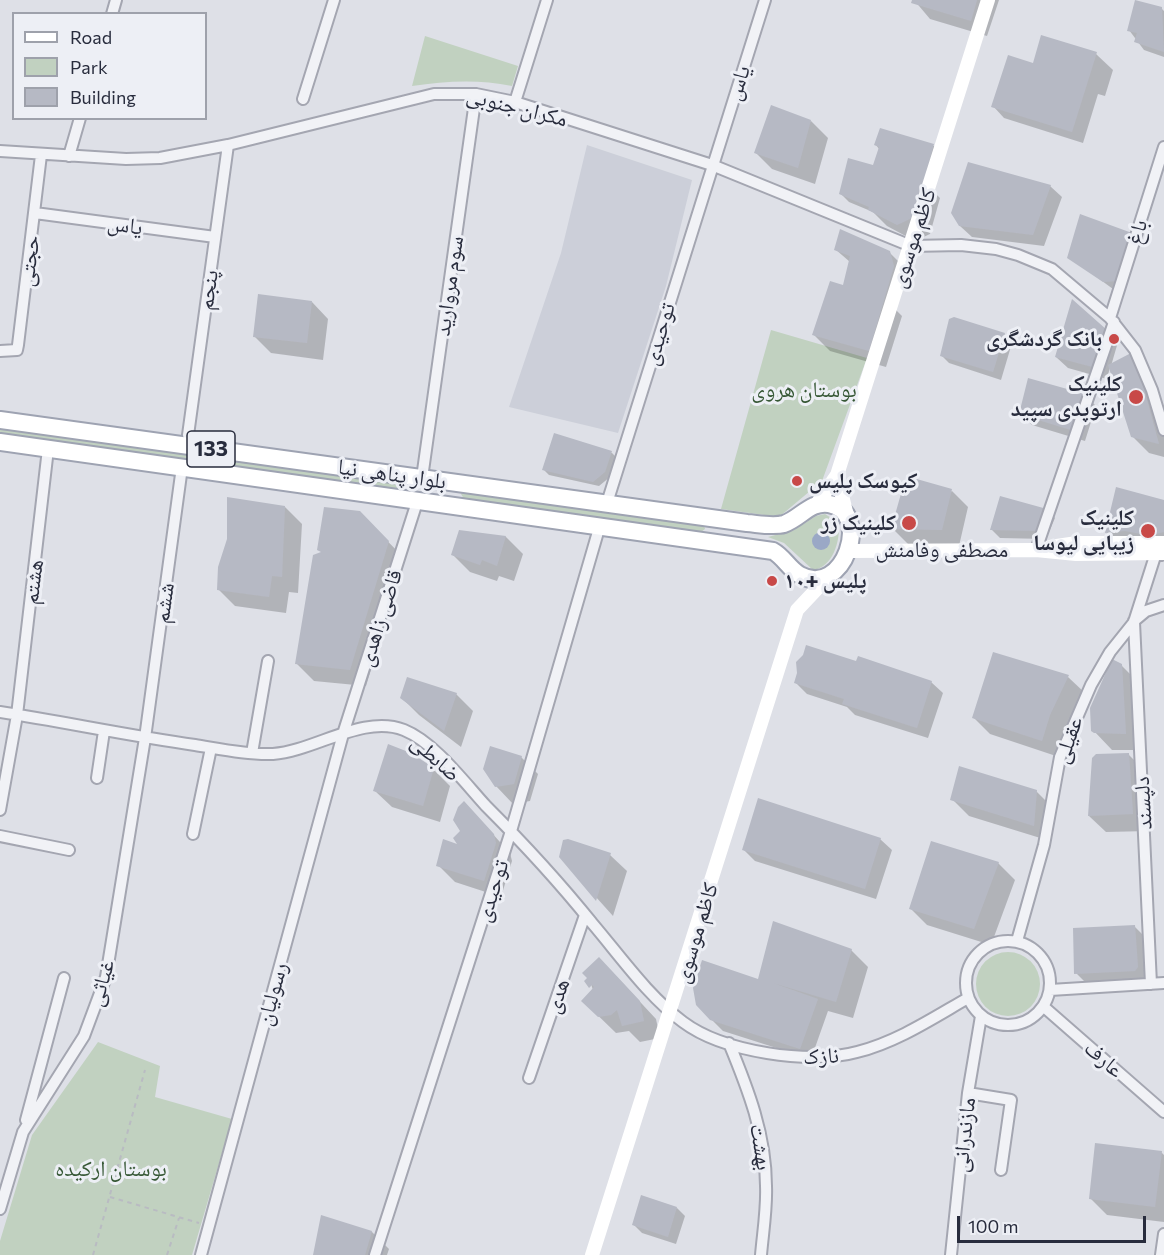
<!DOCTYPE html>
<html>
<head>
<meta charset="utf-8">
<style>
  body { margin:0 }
  #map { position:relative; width:1164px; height:1255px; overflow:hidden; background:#dee0e7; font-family:Commissioner,sans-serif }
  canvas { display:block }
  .legend { position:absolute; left:12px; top:12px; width:195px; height:108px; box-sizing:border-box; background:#edeff5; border:2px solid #9ea1ab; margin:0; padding:8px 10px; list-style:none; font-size:18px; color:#282c3d }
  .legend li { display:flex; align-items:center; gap:12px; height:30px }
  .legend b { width:30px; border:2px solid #9ea1ab }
  .scale { position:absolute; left:957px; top:1216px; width:189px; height:27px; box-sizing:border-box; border:3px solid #282c3d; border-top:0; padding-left:8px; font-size:18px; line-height:21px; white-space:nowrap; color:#282c3d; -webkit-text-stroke:4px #edeff5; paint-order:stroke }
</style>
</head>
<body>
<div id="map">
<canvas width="1164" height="1255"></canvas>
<ul class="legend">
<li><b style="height:8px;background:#fff"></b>Road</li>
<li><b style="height:16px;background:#c1d1c0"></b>Park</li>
<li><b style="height:16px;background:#b6b9c4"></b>Building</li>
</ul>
<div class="scale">100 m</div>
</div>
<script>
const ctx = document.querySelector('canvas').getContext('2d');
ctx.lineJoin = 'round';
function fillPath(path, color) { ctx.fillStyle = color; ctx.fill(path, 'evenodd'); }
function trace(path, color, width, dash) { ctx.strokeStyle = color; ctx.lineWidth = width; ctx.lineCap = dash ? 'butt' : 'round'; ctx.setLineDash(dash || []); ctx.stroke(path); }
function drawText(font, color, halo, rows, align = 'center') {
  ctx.font = font + ' Commissioner,"Noto Naskh Arabic",sans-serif'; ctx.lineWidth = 6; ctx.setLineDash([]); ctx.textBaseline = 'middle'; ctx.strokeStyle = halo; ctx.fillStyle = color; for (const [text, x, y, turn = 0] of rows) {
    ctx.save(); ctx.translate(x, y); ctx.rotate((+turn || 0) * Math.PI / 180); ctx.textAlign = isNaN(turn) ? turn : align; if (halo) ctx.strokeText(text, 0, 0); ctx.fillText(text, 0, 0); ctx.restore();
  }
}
const built = new Path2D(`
  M587,145L692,180L666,286L618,433L509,407L561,253Z`);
const green = new Path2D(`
  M425,36L518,66L512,86C478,79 446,81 412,86Z
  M771,330L867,358L822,481L779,517L721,509Z
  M0,427L397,483L401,488L398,490L0,434Z
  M463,491L704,525L705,529L701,532L464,499L461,494Z
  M825,514L839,523C840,542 833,567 813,570L784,543L768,537L794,530L816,516Z
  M976 984a32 32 0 1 1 64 0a32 32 0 1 1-64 0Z
  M98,1042L160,1066L155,1097L232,1119L192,1255H0V1241L32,1135Z`);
const water = new Path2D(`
  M812 541a9 9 0 1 1 18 0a9 9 0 1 1-18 0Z`);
const shadow = new Path2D(`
  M914,0H999L987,36L930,19Z
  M1161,8L1164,11V57L1144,50L1129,30Z
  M1096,54L1113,70L1105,96L1098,94L1083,143L1004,118L993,106L1034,65Z
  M811,121L828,138L815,184L772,169L755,152Z
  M881,130L934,146L942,154L931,189L940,198L930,234L915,241L887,226L873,212L849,202L841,194L874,167L879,149L876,145Z
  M1050,186L1062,197L1044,246L972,237L960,226Z
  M1132,234L1140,243L1126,288L1113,289L1069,257Z
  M835,249L889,252L901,264L896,310L902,316L886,367L830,351L814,335L844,287L850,262Z
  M312,302L328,319L323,360L271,353L254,336Z
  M1106,331L1118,342L1111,366L1130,355L1147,372L1164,421V457L1149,453L1132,436L1110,367L1107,379L1068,368L1056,357Z
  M1004,334L1012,343L1001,380L949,363L941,355Z
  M1085,395L1096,406L1085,441L1032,425L1021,414Z
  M555,435L612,453L617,458L610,477L599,486L549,475L544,470Z
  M952,491L968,507L959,546L909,545L892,528Z
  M1164,502V543L1118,544L1106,533Z
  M285,507L302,524L298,593L289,592L286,613L235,606L218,589Z
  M1047,510L1055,518L1046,539L1000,538L992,530Z
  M359,512L405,559L366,686L314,681L297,664L322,553Z
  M460,531L506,537L523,554L514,581L499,576L497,581L470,572L453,555Z
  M994,654L1068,677L1085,693L1059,757L990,734L973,717Z
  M857,663L931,682L943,693L928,738L855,715L847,707L807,694L796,683Z
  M1121,665L1138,682L1142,750H1112L1093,730Z
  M456,694L473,711L461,747L419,715L402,698Z
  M1129,755L1146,772L1149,831L1106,832L1089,816Z
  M521,757L538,774L530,801L513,804L496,786Z
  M433,769L450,786L440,822L392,807L375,791Z
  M1036,791L1053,808L1050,841L969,816L952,799Z
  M480,820L510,853L512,861L501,897L455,882L438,865Z
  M880,839L892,850L876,899L755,861L743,849Z
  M610,855L627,871L613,916L560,857Z
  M998,863L1015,880L991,945L927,925L910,908Z
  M1135,927L1152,944L1154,984L1093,990L1076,973Z
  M851,950L868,967L853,1018L828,1011L811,1059L723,1031L711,1019L764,983Z
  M616,976L656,1019L660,1038L640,1042L629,1031L616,1033L583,1001L593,990L589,978Z
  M1161,1152L1164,1155V1222L1107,1215L1091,1199Z
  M677,1208L685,1216L676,1244L642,1233L634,1225Z
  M322,1216L372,1232L389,1249L387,1255H315Z`);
const building = new Path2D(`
  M912,0H977L971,21L911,3Z
  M1135,0L1162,7L1164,52L1134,42L1137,33L1127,31Z
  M1041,35L1097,52L1072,132L991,107L1008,55L1033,63Z
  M771,105L811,120L798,168L754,153Z
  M880,128L934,144L914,217L897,225L868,210L869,207L839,194L848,158L873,165L879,147L874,145Z
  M968,162L1051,185L1033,235L959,226L951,213Z
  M1080,214L1132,233L1118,281L1103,282L1067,258Z
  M840,229L890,251L894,266L869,351L812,335L830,281L843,285L850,256L834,250Z
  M258,294L312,301L307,343L253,337Z
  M1072,299L1107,330L1096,368L1055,357Z
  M954,317L1005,333L993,372L940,356L949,319Z
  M1131,353L1144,389L1159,444L1131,437L1108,365Z
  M1028,378L1085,394L1074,431L1019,414Z
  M554,433L612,451L605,472L593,482L542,470Z
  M906,476L952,489L942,530L891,529Z
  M1116,487L1164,500V532L1155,534L1148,531L1147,535L1125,531L1105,533Z
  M1000,496L1047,509L1038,531L990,530Z
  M227,497L285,506L282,577L272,576L269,597L217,590L218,567L227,539Z
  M324,507L360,511L389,541L350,670L295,664L313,555L321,552L317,550Z
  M459,530L506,536L497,566L482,560L480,565L451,555Z
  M806,645L856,661L858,656L932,681L917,728L842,704L844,699L794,683L797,673L796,662L803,655Z
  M993,652L1069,675L1050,715L1042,741L972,718Z
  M1112,659L1122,664L1126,734L1094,733L1091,731L1090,708Z
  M407,677L457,693L444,731L400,698Z
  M388,744L411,753L434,768L423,806L373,791Z
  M490,746L522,756L514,784L495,787L483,769Z
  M1129,753L1133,814L1088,816L1092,758L1096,754Z
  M959,766L1037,790L1034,826L950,800Z
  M758,798L881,838L865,889L742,850Z
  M464,801L494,834L496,843L484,881L436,866L443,839L457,844L453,838L460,831L453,820L458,807Z
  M568,839L611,853L596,901L559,857L563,840Z
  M931,841L999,862L974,929L909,909Z
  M773,921L852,949L836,1002L773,983L818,999L800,1049L710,1020L696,1005L693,988L702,960L758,979Z
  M1135,925L1138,967L1135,971L1074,974L1073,928Z
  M599,957L640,1001L644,1021L622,1026L617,1010L611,1015L598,1017L581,1001L594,987L592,985L589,988L584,981L587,978L582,973Z
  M1095,1143L1162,1151L1155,1207L1089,1199Z
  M641,1195L677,1207L668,1237L632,1225Z
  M321,1215L372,1231L365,1255H313Z`);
const path = new Path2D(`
  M110,1197L199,1223
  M93,1255L145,1070
  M167,1255L179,1218`);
const street = new Path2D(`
  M112,14L116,0
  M303,99L334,0
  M515,102L547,0
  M0,151L126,159L160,158L228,145L434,94H476L515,102L712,165L911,246L961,245L996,249L1018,255L1052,269L1110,318L1135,350L1152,390L1164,430
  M69,156L80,118
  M35,213L215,237
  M1110,318L1164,147
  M0,351L17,350L18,345L41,155
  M188,435L228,145
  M422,478L476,94
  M607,503L765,0
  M1036,550L1114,322
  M1134,621L1146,611L1164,605
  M1134,622L1151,984
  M0,712C65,722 130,736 195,745C220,749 248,755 273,754C315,751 363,714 404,730C434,742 464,782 486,806C523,843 559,882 592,923C621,957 648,996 683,1022C723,1052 810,1065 857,1052C897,1042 933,1018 968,998
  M252,753L268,661
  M97,778L104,731
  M0,810L17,715L48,449
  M193,834L211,748
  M0,836L69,850
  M966 983a42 42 0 1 1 84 0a42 42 0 1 1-84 0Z
  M1017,941L1044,845L1060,757L1091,685L1110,652L1134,622L1156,553L1161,555
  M1050,990L1164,983
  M1044,1007L1164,1112
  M729,1043C748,1089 766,1135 766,1186C767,1208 763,1232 761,1255
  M529,1078L585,915
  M968,1093L1011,1100L1001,1170
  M26,1120L64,978
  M0,1209L23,1132L84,1036L106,977L145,738L182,467
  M201,1255L343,734L417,502
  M375,1255L511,831L600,525
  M951,1255L968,1093L981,1016
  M1161,1255L1164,1234`);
const secondary = new Path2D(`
  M837,475L847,516
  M817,504L837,475L988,0
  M1050,547L1077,543H1164
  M848,551L1036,550L1076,554L1164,553
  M592,1255L797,610L829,576`);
const primary = new Path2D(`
  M0,420L747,523C759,524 773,527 784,524C801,518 810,501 829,504C873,511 844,599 800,575C789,569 784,557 773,551L0,442`);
const markers = [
  [1114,339,6,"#c84948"],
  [1136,397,8,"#c84948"],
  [797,481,6,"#c84948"],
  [909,523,8,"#c84948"],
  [1148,531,8,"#c84948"],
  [772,581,6,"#c84948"]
];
const shields = [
  [211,449,48]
];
const shieldNames = [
  ["133",211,449]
];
const streetNames = [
  ["یاس",738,83,-72],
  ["مکران جنوبی",517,107,14],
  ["یاس",125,225,8],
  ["باغ",1137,232,-73],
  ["کاظم موسوی",913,238,-72],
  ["حجتی",29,261,-83],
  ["سوم مروارید",449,286,-82],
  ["پنجم",208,290,-82],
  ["توحیدی",659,334,-73],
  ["بلوار پناهی نیا",392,474,8],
  ["مصطفی وفامنش",942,550],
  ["هشتم",33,582,-83],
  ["ششم",164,603,-82],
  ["قاضی زاهدی",380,618,-72],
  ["عقیلی",1068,740,-71],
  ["ضابطی",436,758,42],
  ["دلپسند",1143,803,-93],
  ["توحیدی",492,891,-72],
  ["کاظم موسوی",696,933,-73],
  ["غیاثی",101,983,-74],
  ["رسولیان",272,994,-75],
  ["هدی",557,996,-71],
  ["نازک",821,1056,-3],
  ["عارف",1104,1059,41],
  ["مازندرانی",964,1135,-84],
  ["بهشت",761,1147,81]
];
const poiNames = [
  ["بانک گردشگری",1102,339],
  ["کلینیک",1122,384],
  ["ارتوپدی سپید",1122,409],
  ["کیوسک پلیس",809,481,"left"],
  ["کلینیک",1134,518],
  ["زیبایی لیوسا",1134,543],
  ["کلینیک زر",896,523],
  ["پلیس +۱۰",784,581,"left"]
];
const parkNames = [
  ["بوستان هروی",804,390],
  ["بوستان ارکیده",111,1169]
];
fillPath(built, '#cccfd9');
fillPath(green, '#c1d1c0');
fillPath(water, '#9aa8c6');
fillPath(shadow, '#0003');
fillPath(building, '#b6b9c4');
trace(street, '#a4a6b1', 14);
trace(primary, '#9ea3b2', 20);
trace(path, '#b9bbc2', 2, [4.5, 4.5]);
trace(street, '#f1f2f6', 10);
trace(secondary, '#fff', 14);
trace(primary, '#fff', 16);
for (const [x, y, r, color] of markers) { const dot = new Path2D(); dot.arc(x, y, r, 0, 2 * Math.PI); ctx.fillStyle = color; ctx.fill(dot); trace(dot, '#edeff5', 2); }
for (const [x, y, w] of shields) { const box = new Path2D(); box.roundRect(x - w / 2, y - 18, w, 36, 4.5); ctx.fillStyle = '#edeff5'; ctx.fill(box); trace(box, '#282c3d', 1.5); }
drawText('bold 21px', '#282c3d', null, shieldNames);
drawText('22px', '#282c3d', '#edeff5', streetNames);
drawText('bold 22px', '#282c3d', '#edeff5', poiNames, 'right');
drawText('22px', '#375836', '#edeff5', parkNames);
</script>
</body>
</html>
